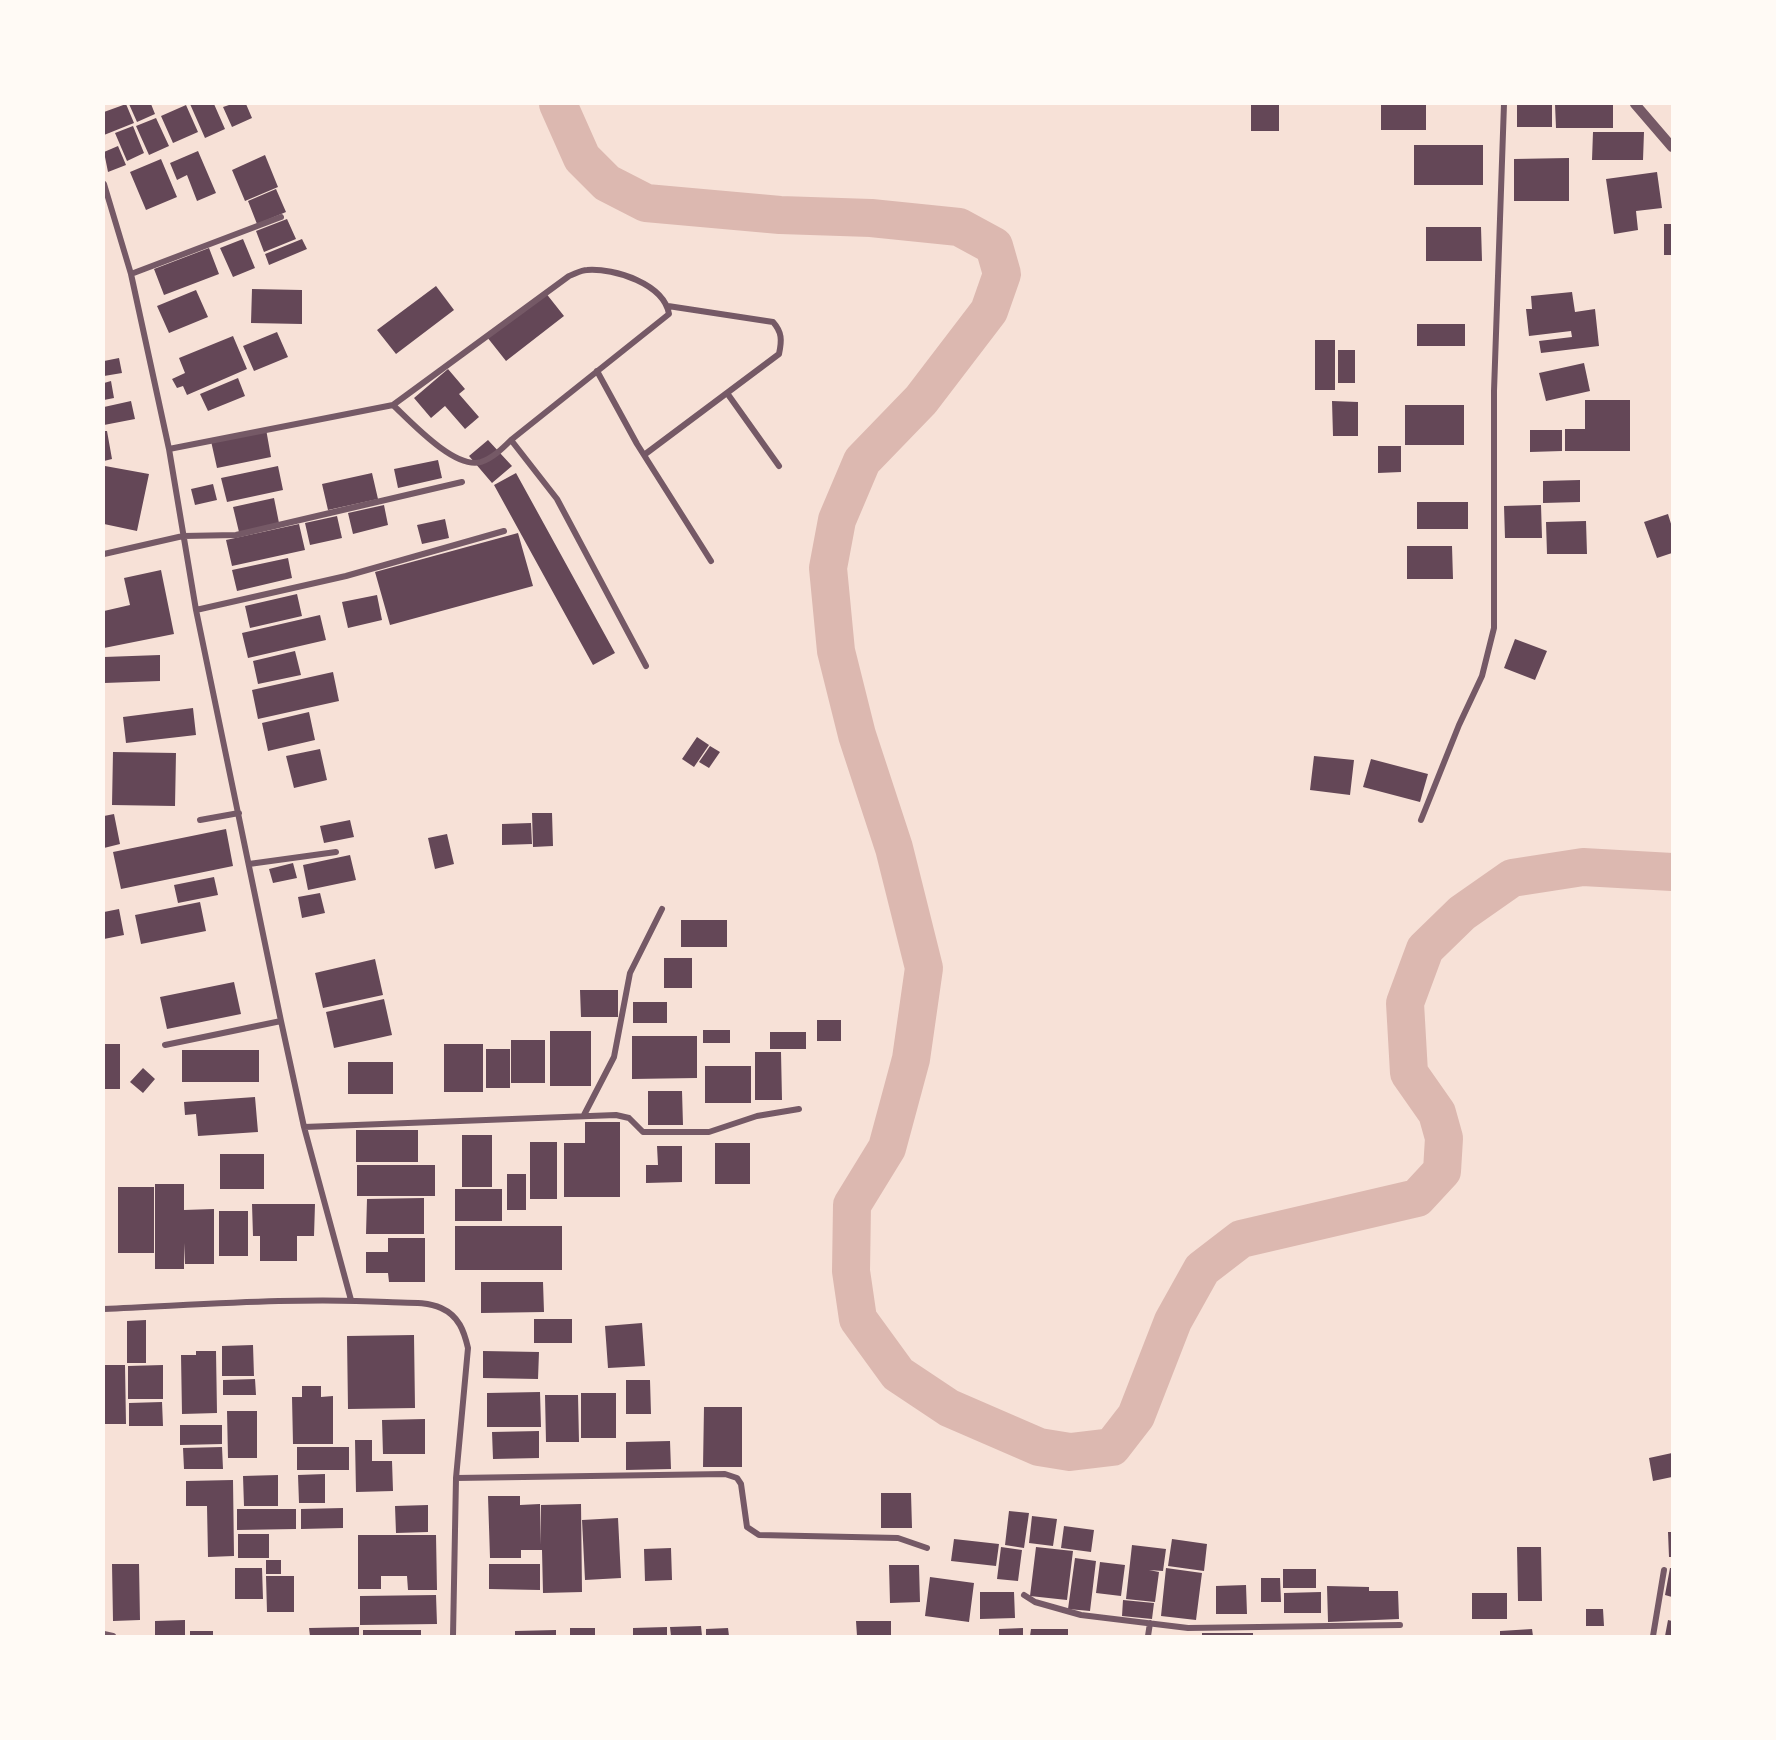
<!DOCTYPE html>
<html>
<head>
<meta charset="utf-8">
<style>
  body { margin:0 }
  #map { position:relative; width:1776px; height:1740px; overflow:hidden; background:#f7e1d7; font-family:Roboto,sans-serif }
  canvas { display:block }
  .frame { position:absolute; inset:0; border:105px solid #fffaf5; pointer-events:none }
</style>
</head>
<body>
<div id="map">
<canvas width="1776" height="1740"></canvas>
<div class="frame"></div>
</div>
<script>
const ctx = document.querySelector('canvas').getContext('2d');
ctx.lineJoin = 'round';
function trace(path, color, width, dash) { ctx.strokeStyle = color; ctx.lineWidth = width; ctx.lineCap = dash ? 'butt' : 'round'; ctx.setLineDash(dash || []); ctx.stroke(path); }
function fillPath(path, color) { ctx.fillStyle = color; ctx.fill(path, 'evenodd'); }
const river = new Path2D(`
  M558,104L582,158L607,183L646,203L780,215L871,218L959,227L994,246L1002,274L989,311L921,400L862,461L837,520L828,568L836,651L857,735L894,848L924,968L911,1059L887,1148L852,1205L851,1271L858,1319L898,1374L949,1408L1039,1447L1070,1452L1112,1447L1136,1416L1173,1321L1202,1269L1241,1239L1417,1198L1442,1171L1444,1138L1437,1113L1409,1073L1405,1003L1425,949L1462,913L1512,878L1583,867L1672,872`);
const building = new Path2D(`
  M126,104L134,123L104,135V112Z
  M129,104H151L155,114L137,122Z
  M190,104H214L225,129L205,138Z
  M232,104H246L252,118L232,127L223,107Z
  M1251,104H1279V131H1251Z
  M1381,104H1426V130H1381Z
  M1517,104H1552V127H1517Z
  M1555,104H1613V128H1556Z
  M186,105L198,132L173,143L161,116Z
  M156,118L169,146L149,155L136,126Z
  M133,126L144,153L127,161L115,133Z
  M1593,132H1644L1643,160H1592Z
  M1414,145H1483V185H1414Z
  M118,146L126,165L108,172L104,152Z
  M198,151L216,193L197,201L187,175L177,180L170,163Z
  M265,155L278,187L245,201L232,170Z
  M1569,158V201H1514V159Z
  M161,159L177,197L146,210L130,172Z
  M1657,172L1662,208L1636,211L1638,230L1614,234L1606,179Z
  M276,189L286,212L257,224L248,201Z
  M287,219L296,239L264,252L256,231Z
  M1664,224H1672V255H1664Z
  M1426,227H1481L1482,261H1426Z
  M243,239L255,268L233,277L220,248Z
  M302,239L307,249L269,265L265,254Z
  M209,248L219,274L164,295L154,269Z
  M436,286L454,310L396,354L377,330Z
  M252,289L302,290V324L251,323Z
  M196,290L208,317L169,333L157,306Z
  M545,292L564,316L506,361L487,337Z
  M1572,292L1575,312L1595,309L1599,346L1541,353L1539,341L1572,337L1571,331L1529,336L1526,309H1532L1531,296Z
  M1417,324H1465V346H1417Z
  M277,332L288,357L254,371L243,346Z
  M233,336L247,369L187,395L183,386L177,388L172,379L185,373L179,358Z
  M1315,340H1335V390H1315Z
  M1338,350H1355V383H1338Z
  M119,358L122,373L104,376V361Z
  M1584,363L1590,391L1546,401L1539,373Z
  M448,369L465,389L459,394L479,417L465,429L445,406L431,418L414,398Z
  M238,378L245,396L208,411L200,394Z
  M111,381L114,398L104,400V383Z
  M1585,400H1630V451H1565V429H1585Z
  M131,401L135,419L104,425V407Z
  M1332,401L1358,402V436H1333Z
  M1405,405H1464V445H1405Z
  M266,429L271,457L217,468L211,441Z
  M1530,430H1562V451L1530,452Z
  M104,431H107L112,459L104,461Z
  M488,440L512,466L492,483L469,456Z
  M1378,446H1401V472L1378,473Z
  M438,460L442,478L398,488L394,469Z
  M105,466L149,474L137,531L104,524Z
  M278,466L283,490L227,502L221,478Z
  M372,473L378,499L328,510L322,484Z
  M516,473L615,653L593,665L494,485Z
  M1580,480V502L1543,503V481Z
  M213,484L217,500L195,505L191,489Z
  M274,498L279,523L239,532L233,507Z
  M1417,502H1468V529H1417Z
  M384,505L388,525L353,534L348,513Z
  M1541,505L1542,538H1505L1504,506Z
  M1668,514L1672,527V553L1657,558L1644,522Z
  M337,516L342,538L310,545L305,523Z
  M445,519L449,538L422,544L417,525Z
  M1586,521L1587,554H1547L1546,522Z
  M299,524L305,550L232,566L226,540Z
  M518,533L533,586L390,625L375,572Z
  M1407,546H1452L1453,579H1407Z
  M288,558L292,578L237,591L232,570Z
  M161,570L174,634L104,648V611L130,605L124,578Z
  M297,594L302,616L250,628L245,606Z
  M377,595L382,620L348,628L342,602Z
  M320,615L326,640L248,658L242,633Z
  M1515,639L1547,651L1535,680L1504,668Z
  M295,651L301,675L258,684L253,661Z
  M160,655V681L104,683V657Z
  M333,672L339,701L258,719L252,690Z
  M193,708L196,735L126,743L123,717Z
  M309,712L315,740L268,751L262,723Z
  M697,737L709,745L694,767L682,759Z
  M710,746L720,752L709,768L699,762Z
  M320,749L327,780L294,788L286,756Z
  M113,752L176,753L175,806L112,805Z
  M1314,756L1354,760L1350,795L1310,790Z
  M1371,759L1428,774L1420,802L1363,787Z
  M532,813H552L553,846L533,847Z
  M114,814L120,844L104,848V816Z
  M350,820L354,837L324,843L320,826Z
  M531,823L532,844L502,845V824Z
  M226,829L233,866L121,889L113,852Z
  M447,834L454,864L435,869L428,838Z
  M350,855L356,880L308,890L303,865Z
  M293,863L297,878L273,883L269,869Z
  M214,877L218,895L178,903L174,885Z
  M320,893L325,913L302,918L298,897Z
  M200,902L206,931L141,944L135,915Z
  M119,909L124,935L104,939V912Z
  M681,920H727V947H681Z
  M664,958H692V988H664Z
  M375,959L383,995L323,1008L315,973Z
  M234,982L241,1014L167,1029L160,997Z
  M580,990H618V1017H581Z
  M384,999L392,1035L334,1048L326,1012Z
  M633,1002H667V1023H633Z
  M817,1020H841V1041H817Z
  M703,1030H730V1043H703Z
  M550,1031H591V1086H550Z
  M770,1032H806V1049H770Z
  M632,1036H697V1078L632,1079Z
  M511,1040H545V1083H511Z
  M104,1044H120V1089H104Z
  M444,1044H483V1092H444Z
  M486,1049H510V1088H486Z
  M182,1050H259V1082H182Z
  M755,1052H781L782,1100H755Z
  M348,1062H393V1094H348Z
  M705,1066H751V1103H705Z
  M143,1068L155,1079L143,1093L130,1082Z
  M648,1091H682L683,1125H648Z
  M255,1097L258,1132L198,1136L196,1114L185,1115L184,1102Z
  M585,1122H620V1197H564V1143H585Z
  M356,1130H418V1162H356Z
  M462,1135H492V1187H462Z
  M530,1142H557V1199H530Z
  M715,1143H750V1184H715Z
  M657,1146H682V1182L646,1183V1165H658Z
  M220,1154H264V1189H220Z
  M357,1165H435V1196H357Z
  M507,1174H526V1210H507Z
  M155,1184H184V1210L214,1209V1264H185L184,1243V1269H155Z
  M118,1187H154V1253H118Z
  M455,1189H502V1221H455Z
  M424,1198V1234H366L367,1199Z
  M252,1204H315L314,1236H297V1261H260V1236H253Z
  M219,1211H248V1256H219Z
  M455,1226H562V1270H455Z
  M388,1238H425V1282H389L388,1273H366V1252H388Z
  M481,1282H543L544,1312L481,1313Z
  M534,1319H572V1343H534Z
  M146,1320V1363H127V1321Z
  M642,1323L645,1366L608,1368L605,1326Z
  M414,1335L415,1408L348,1409L347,1336Z
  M253,1345L254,1376H222V1346Z
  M196,1351H216L217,1413L182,1414L181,1355H196Z
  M483,1351L539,1352L538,1379L483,1378Z
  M104,1365H125L126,1424H104Z
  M163,1365V1399H128V1366Z
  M255,1379L256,1395H223V1380Z
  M626,1380H650L651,1414H626Z
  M302,1386H321V1397L333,1396V1444H293L292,1397H302Z
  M540,1392L541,1427H487V1393Z
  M581,1393H616V1438H581Z
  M545,1395H578L579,1442H546Z
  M162,1402L163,1426H129V1403Z
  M704,1407H742V1467H703Z
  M227,1411H257V1458H228Z
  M425,1419V1454H383L382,1420Z
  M180,1425H222V1444L180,1445Z
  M539,1431V1458L493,1459L492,1432Z
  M355,1440H372V1461H392L393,1491L356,1492Z
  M670,1441L671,1469L626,1470V1442Z
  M222,1447L223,1469H184L183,1448Z
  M297,1447H349V1470H297Z
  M1672,1453V1477L1653,1481L1649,1458Z
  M325,1474V1503H299L298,1475Z
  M278,1475V1506H244L243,1476Z
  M233,1480L234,1556L208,1557L207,1506H186V1481Z
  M881,1493H911L912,1528H881Z
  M488,1496H520V1505L540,1504L541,1545V1505L581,1504L582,1592L543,1593L542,1550H521V1558H490Z
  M428,1505V1532L396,1533L395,1506Z
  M343,1508V1528L301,1529V1509Z
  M237,1509H296V1529L237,1530Z
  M1009,1511L1029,1513L1024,1548L1005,1545Z
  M1032,1516L1057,1519L1053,1546L1029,1543Z
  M618,1518L621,1578L585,1580L582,1520Z
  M1064,1526L1094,1530L1091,1552L1061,1548Z
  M1668,1532H1672V1557H1669Z
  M238,1534H269V1558H238Z
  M358,1535H436L437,1590H408L407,1576H381V1589H358Z
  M954,1539L999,1544L996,1566L951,1561Z
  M1172,1539L1207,1544L1204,1571L1168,1566Z
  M1132,1545L1166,1549L1163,1571L1149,1570L1159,1572L1155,1602L1126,1599Z
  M1001,1547L1022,1550L1018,1581L997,1579Z
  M1036,1547L1073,1551L1067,1600L1030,1596Z
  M1517,1547H1541L1542,1601H1518Z
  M671,1548L672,1580L645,1581L644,1549Z
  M1075,1558L1096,1561L1090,1611L1068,1609Z
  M266,1560H281V1574H266Z
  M1100,1562L1125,1565L1121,1596L1096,1593Z
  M112,1564H139L140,1620L113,1621Z
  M489,1564H540V1590L489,1589Z
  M889,1565H919L920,1602L890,1603Z
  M235,1568H262L263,1599H235Z
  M1166,1568L1202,1573L1196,1620L1161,1616Z
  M1670,1568H1672V1597L1665,1595Z
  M1283,1569H1316V1588H1283Z
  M266,1576H294V1612H267Z
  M930,1577L974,1583L969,1622L925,1616Z
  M1261,1578H1280L1281,1602H1261Z
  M1246,1585L1247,1614H1216V1586Z
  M1327,1586L1369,1587V1591H1398L1399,1619L1328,1622Z
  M980,1592H1014L1015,1618L980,1619Z
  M1321,1592V1613H1284V1593Z
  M1472,1593H1507V1619H1472Z
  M436,1595L437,1624L360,1625V1596Z
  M1123,1600L1154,1603L1152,1619L1122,1616Z
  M1586,1609H1603L1604,1626H1586Z
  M185,1620V1636H155V1621Z
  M1668,1620L1672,1621V1636H1665Z
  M856,1621H891V1636H857Z
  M701,1626L702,1636H671L670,1627Z
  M359,1627V1636H310L309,1628Z
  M667,1627V1636H633V1628Z
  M570,1628H595V1636H570Z
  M728,1628L729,1636H706V1629Z
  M1023,1628V1636H999V1629Z
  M1031,1629H1068V1636H1030Z
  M1532,1629L1533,1636H1500V1631Z
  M363,1630H421V1636H363Z
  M556,1630V1636H515V1631Z
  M190,1631H213V1636H190Z
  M1202,1633H1253V1636H1202Z`);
const minor = new Path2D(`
  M104,184L131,274L169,449L196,610L281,1021L304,1127L351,1300
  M131,274L281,217
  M597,371L637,444L711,561
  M727,393L779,466
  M393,405C410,421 455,470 481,462C493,458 503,448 511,440L557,499L646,666
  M169,449L393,405L569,276C575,274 581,270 587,270C615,268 664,284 669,314L511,440
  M644,455L779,354C782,340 782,332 773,322L668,306
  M104,554L183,536L236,535L462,482
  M196,610L346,576L504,531
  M200,820L239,813
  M1421,820L1459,725L1482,676L1494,628V391L1504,104
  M249,864L336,852
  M165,1045L281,1021
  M584,1115L614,1057L630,973L662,909
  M304,1127L616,1115L629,1118L643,1132H709L757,1116L799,1109
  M104,1309C198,1305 293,1297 387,1302C404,1303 426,1301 441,1308C459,1316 464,1331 468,1348L456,1478L453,1636
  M456,1478L725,1474L737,1478L741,1484L747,1527L759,1535L898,1538L927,1548
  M1024,1595L1035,1602L1081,1615L1188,1628L1400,1625
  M104,1634L113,1636
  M1148,1636L1150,1623
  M1653,1636L1664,1570`);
const tertiary = new Path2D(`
  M1635,104L1672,147`);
trace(river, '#dcb8b0', 38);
fillPath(building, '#644757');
trace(minor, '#755966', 6);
trace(tertiary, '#755966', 10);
</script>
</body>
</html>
